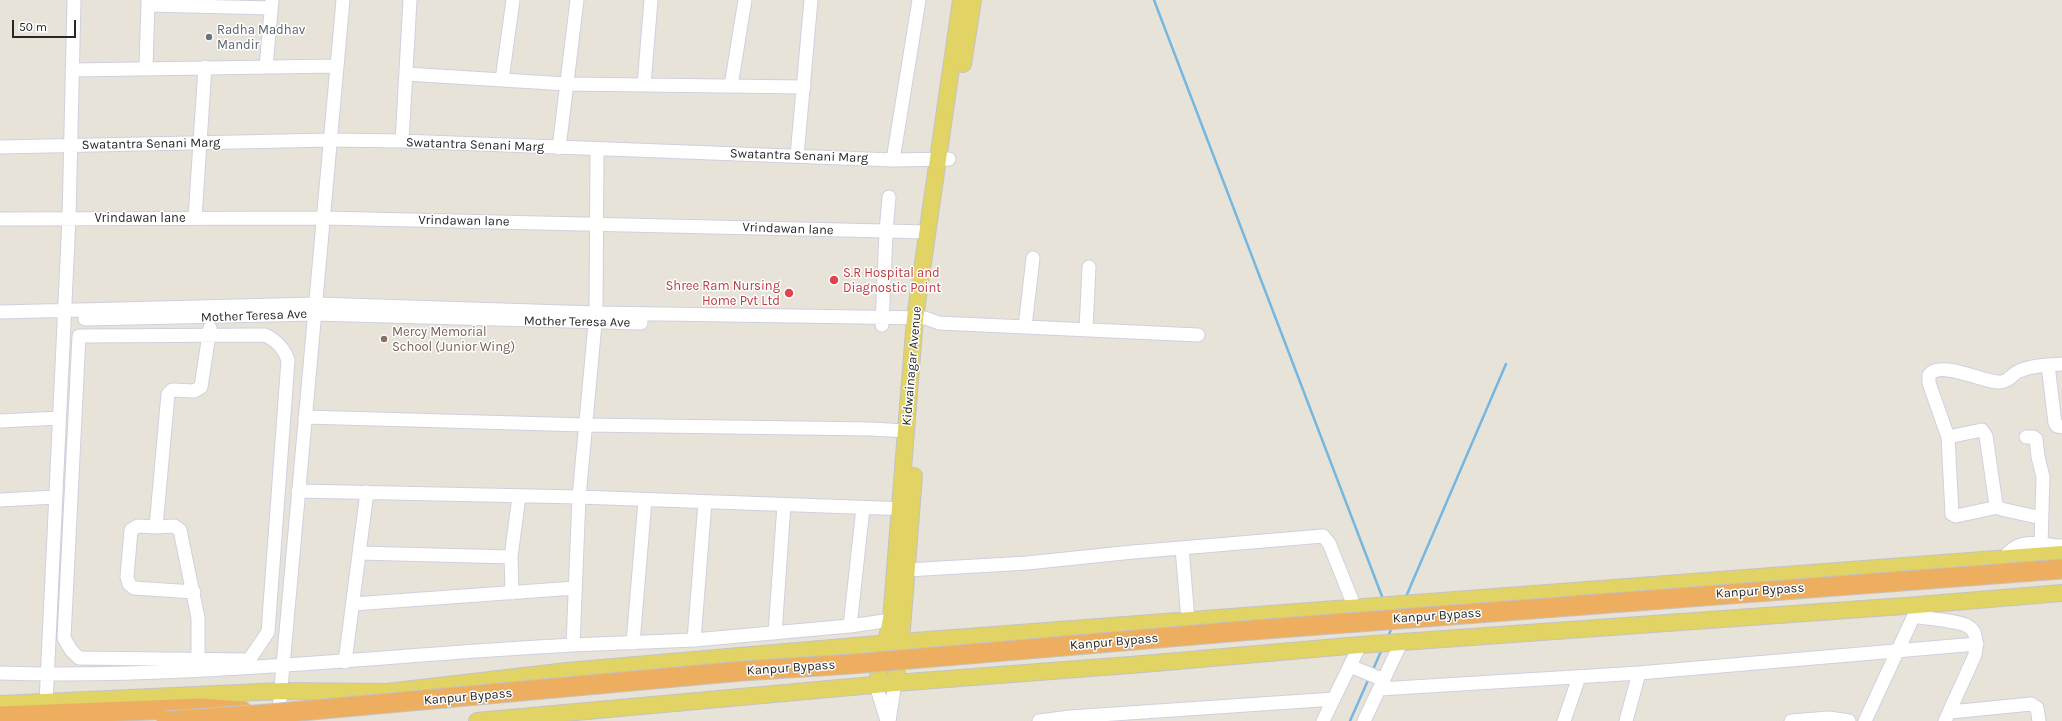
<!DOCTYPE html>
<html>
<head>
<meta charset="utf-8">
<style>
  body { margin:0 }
  #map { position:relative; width:2062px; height:721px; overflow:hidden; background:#e8e3d9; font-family:Karla,sans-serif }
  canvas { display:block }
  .scale { position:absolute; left:12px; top:20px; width:64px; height:18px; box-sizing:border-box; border:2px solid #272727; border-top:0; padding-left:5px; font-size:12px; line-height:14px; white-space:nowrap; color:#272727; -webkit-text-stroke:3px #fff; paint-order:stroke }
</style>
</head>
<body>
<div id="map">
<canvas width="2062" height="721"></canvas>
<div class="scale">50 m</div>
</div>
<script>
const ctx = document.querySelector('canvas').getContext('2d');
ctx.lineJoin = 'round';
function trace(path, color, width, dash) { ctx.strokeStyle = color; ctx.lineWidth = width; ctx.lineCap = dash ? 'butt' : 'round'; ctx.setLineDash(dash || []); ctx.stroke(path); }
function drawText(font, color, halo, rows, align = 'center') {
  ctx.font = font + ' Karla,sans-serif'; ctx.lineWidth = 3; ctx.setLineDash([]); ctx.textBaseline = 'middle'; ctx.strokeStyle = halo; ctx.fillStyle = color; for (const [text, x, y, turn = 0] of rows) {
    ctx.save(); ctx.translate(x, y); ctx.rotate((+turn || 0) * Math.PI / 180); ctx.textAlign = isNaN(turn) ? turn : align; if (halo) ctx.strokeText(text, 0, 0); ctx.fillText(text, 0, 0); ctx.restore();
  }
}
const stream = new Path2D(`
  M1154,0L1383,599
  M1405,599L1506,364
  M1388,637L1392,627
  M1372,672L1382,649
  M1350,721L1369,678`);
const minor = new Path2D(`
  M148,5L271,8
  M266,67L272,0
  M146,68L148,0
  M72,70L337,66
  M406,74L567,84L804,87
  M502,80L513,0
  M644,85L651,0
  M731,86L745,0
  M402,141L410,0
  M0,147L331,140L402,141L893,160L949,159
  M559,148L577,0
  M797,156L811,0
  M893,160L919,0
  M195,218L205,67
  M0,219L324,218L928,232
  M0,312L316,304L596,313L925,318L939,323L1198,335
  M85,319L315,314L641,323
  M882,325L886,232L889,197
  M1025,327L1033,258
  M1086,330L1089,267
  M265,335C277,341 284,348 288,360L268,632L249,660L79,658L71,650L64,638L79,336Z
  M2048,365L2055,423L2057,426L2062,427
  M305,417L586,425L871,429L907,431
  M0,421L59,418
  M1948,437L1982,430L1986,436L1996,505L2001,509L2042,518
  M2026,437H2033L2036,439L2038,457L2043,477L2041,544
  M298,491L579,497L908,509
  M0,500L55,497
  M1998,507L1956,516L1952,514L1948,437L1929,383V375C1939,360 1981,381 1997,382C2008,383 2011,375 2019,371C2032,365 2048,365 2062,364
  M156,527L138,526L131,530L127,577L129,584L134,588L194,592
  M1182,548L1188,620
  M359,553L511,557L519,496
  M511,557L512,593
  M2004,558C2020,536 2038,545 2062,546
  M907,570L1027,563L1133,552L1323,536L1329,543L1355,608
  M353,604L575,588
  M1914,616C1925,618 1936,619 1948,621C1972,624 1979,629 1975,655L1945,721
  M850,626L863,508
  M775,633L784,505
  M694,640L850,626L891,620
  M633,643L645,500
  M573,645L579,497L596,313L597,149
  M198,660V618L180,530L174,526L156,527L168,394L172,390L194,391L201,387L210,328
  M345,662L367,492
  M1350,666L1384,680
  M0,673C191,679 381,655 572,645C613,643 654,642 694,640L705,502
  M876,685L887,721
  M1380,689L1639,673L1977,644
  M46,703L69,218L74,0
  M1950,712L2031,704L2037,708L2039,721
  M1070,717L1334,699
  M278,721L343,0
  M889,721L895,683
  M1039,721L1070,717V721
  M1323,721L1360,645
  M1364,721L1401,643
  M1564,721L1579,677
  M1626,721L1639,673
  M1791,721L1829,718L1849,721
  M1865,721L1917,609`);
const major = new Path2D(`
  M963,64L973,0
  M895,683L901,642L914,476
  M876,685L891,620L915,318L961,0
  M0,704L281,691L387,692L567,671L901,642L2062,554
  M477,721L895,683L1143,664L1360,645L1918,605L2062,593`);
const highway = new Path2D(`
  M0,716L200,708L242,711`);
const highwayBridge = new Path2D(`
  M166,721L268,714L742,671L851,664L1253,630L2062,569`);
const markers = [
  [209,37,4,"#6b7280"],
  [834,280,5,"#e0444e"],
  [789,293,5,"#e0444e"],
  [384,339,4,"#8d6e63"]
];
const worshipNames = [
  ["Radha Madhav",217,30],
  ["Mandir",217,45]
];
const streetNames = [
  ["Swatantra Senani Marg",151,144,-1],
  ["Swatantra Senani Marg",475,145,2],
  ["Swatantra Senani Marg",799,156,2],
  ["Vrindawan lane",140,218],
  ["Vrindawan lane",464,221,1],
  ["Vrindawan lane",788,229,2],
  ["Mother Teresa Ave",254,316,-2],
  ["Mother Teresa Ave",577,322,1],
  ["Kidwainagar Avenue",912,366,-85],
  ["Kanpur Bypass",1760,591,-4],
  ["Kanpur Bypass",1437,616,-4],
  ["Kanpur Bypass",1114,642,-5],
  ["Kanpur Bypass",791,668,-4],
  ["Kanpur Bypass",468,697,-5]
];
const healthNames = [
  ["S.R Hospital and",843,273],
  ["Diagnostic Point",843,288],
  ["Shree Ram Nursing",780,286,"right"],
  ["Home Pvt Ltd",780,301,"right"]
];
const educationNames = [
  ["Mercy Memorial",392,332],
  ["School (Junior Wing)",392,347]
];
trace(stream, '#75b7e1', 2.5);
trace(minor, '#cfd0de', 15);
trace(major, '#c3c3c3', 18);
trace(highway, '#c3c3c3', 21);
trace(minor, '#fff', 13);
trace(major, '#e1d465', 16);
trace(highway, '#edaf5f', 19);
trace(highwayBridge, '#c3c3c3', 21, []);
trace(highwayBridge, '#edaf5f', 19);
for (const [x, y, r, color] of markers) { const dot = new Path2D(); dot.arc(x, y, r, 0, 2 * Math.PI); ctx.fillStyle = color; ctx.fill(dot); trace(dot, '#fff', 1.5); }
drawText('13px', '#5b616d', '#fff', worshipNames, 'left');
drawText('13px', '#272727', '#fff', streetNames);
drawText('13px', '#be3a42', '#fff', healthNames, 'left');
drawText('13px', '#785e54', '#fff', educationNames, 'left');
</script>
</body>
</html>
